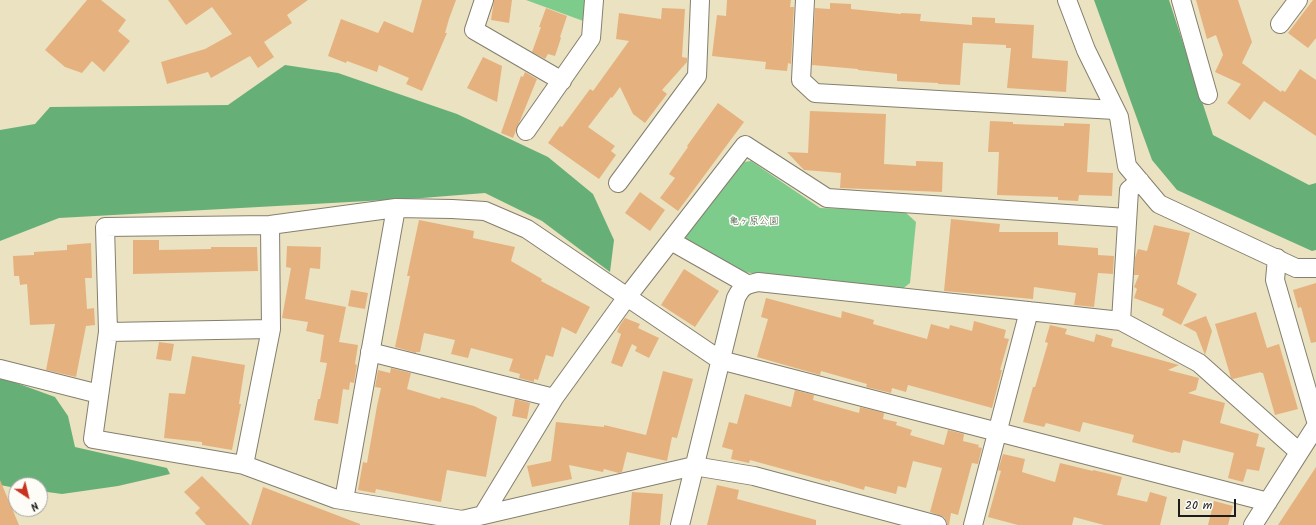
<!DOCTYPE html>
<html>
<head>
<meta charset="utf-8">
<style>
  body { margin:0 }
  #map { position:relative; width:1316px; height:525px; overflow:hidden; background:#ebe2c1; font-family:Kalam,sans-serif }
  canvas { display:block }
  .north { position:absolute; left:8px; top:477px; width:40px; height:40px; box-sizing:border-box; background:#fdfcf7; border:1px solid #a3a29f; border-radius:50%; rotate:145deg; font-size:11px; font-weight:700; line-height:16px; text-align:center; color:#1c1c1c }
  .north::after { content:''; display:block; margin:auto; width:14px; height:18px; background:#c8321e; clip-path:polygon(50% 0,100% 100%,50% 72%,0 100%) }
  .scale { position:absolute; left:1178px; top:499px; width:58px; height:18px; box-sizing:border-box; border:2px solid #1c1c1c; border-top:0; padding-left:5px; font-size:12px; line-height:14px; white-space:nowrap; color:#1c1c1c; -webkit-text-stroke:3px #fdfcf7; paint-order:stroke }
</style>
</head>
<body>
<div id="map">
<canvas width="1316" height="525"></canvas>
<div class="north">N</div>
<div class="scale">20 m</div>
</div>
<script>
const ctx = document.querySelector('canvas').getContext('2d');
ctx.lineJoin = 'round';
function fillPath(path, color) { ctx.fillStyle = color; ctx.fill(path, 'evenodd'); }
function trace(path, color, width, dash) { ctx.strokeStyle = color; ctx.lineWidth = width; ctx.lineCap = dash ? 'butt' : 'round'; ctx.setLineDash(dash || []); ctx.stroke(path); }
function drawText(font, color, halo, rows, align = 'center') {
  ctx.font = font + ' Kalam,"Klee One",sans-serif'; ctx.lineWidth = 3; ctx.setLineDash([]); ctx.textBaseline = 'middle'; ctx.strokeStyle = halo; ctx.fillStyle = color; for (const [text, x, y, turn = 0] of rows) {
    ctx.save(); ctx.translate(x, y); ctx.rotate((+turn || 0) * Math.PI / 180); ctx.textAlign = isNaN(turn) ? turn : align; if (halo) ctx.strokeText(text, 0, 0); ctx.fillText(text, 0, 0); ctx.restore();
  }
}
const green = new Path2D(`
  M526,0H587L586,22Z
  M751,161L820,208L904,211L916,222L910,283L901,290L742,272L683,240V233L736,163Z`);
const forest = new Path2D(`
  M1094,0H1169L1213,135L1309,185L1316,183V250L1312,251L1177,190L1152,160Z
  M285,65L338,73L457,114L548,157L593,194L614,240L610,272L542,221L485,193L422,198L59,218L0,241V130L35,124L50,107L228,105Z
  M0,377L55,397L68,416L75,447L167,468L170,474L118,486L62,494L40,491V485H16V488L0,485Z`);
const building = new Path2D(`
  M87,0H101L126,20L118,31L130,41L104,72L92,61L82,73L65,67L45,50Z
  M168,0H308L287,15L292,23L264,42L274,57L258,68L250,56L211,78L208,72L167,84L161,62L205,49L232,34L212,7L186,25Z
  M422,0H456L449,19L445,33H447L422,91L406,84L409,78L379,65L377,72L347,61L346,63L328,56L341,19L378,33L384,21L413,33Z
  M494,0H512L509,23L491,20Z
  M727,0H791L790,7H794L791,64L788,63L787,71L765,69L766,62L712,56L717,15L726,16Z
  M1196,0H1238L1252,42L1242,63L1281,92L1282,90L1285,92L1300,69L1316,80V136L1264,101L1250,120L1227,103L1241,84L1215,72L1223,55L1216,35L1207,39Z
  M1313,0H1316V38L1308,48L1288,33Z
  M830,3L851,4V9L901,14V13L921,14L920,21L972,25V17L995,18V23L1034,25L1032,58L1068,61L1066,92L1007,88L1011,48H1006V45L963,43L960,85L938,84V83L897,81V74L858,70V69L812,65L815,8L830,9Z
  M546,8L567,16L560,37L561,38L555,56L548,54L545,59L532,52L541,27H539Z
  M662,8L685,9L682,57L687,58V62L662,90L667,94L645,123L633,114L620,87L612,98L611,97L588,127L615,146L611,151L616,155L599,179L548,143L560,126L562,127L590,89L593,91L629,41L616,39L619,13L661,19Z
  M483,57L502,66L497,102L467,88Z
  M525,72L537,79L513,138L501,133L521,76L523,77Z
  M718,103L744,122L678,211L660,198L675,178L669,174L688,147L687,146Z
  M810,111L886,114L884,164L916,166V161L943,162L942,192L840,188L841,173L804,170L787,152L808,153Z
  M990,121L1013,122V124L1064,126V123L1090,124L1087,172L1113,173L1112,196L1079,195L1078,201L1058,200V197L997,195L999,152H988Z
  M640,192L665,210L650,231L625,213Z
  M951,219L1000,224L999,232H1058V245L1098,248V255L1114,256L1113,274L1098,273L1094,307L1074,305L1076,293L1034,287L1033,299L944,291Z
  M419,220L474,231L473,238L515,247L511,261L542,279L541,281L590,307L576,334L562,327L553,357L546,355L538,380L534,379V382L519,378L520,374L509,371L513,359L471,348L468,358L451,354L455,340L424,333L420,352H416V353L395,347L410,276H407Z
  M1154,225L1190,233L1177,284L1197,294L1181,325L1162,315L1164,309L1134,298L1137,289L1134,287L1139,275H1134L1135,258L1138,249L1147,251Z
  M133,240H159V250L211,249V247H257L258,271L133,274Z
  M91,243L92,278H85L87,309L94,308L95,325L86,326L76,377L46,370L55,324L30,325L27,284L20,285L19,276H14L13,256L34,255V252L67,250V245Z
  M287,246L321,247L320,269L310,268L305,299L346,307L339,342L358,345L355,364L357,365L354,383L350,382L349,390L343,389L338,424L314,420L318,399H320L327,363L320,362L324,335L306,331L308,322L282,318L291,268L286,267Z
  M684,269L719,291L695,327L661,305Z
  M1316,283V342L1311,343L1301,307L1298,308L1293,290Z
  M351,290L368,293L365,309L348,306Z
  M766,298L841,318L842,311L874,320L873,324L927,339L931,324L949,329L950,325L972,331L974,321L1006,330L1004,338L1009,339L1000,370H1002L992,408L908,385L906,392L892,388L891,393L866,387L867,384L821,371L820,375L757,357L768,319L761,317Z
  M1256,312L1267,348L1279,344L1298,409L1275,415L1263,373H1261V372L1233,379L1231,378L1215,324Z
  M1206,316L1212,331L1205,355L1196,332L1183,325Z
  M625,318L640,324L638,328L659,338L649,358L635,351L637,347L632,344L622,367L611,363L621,334L617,332L620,325Z
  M1050,325L1067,329L1065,334L1094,342L1096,334L1113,339L1111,346L1113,347L1179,365L1168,370L1199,378L1196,390L1188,393L1225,403L1220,423L1259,434L1256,446L1265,448L1259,471L1247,469L1243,482L1228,478L1234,453L1183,440L1180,453L1174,452L1173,453L1132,442L1134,435L1083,422L1080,432L1046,423L1044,427L1023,422L1033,387H1035L1048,343L1045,342Z
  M159,342L174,344L171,361L156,359Z
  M192,356L245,365L239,404H241L232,450L202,445V442L164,438L169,393L185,394Z
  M391,368L411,373L407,389L440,399L441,397L474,406L497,417L486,477L447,470L441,502L376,489L375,493L358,490L363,462L367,463L377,406L381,388L375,387L378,370L390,373Z
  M663,371L693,379L677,438L672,437L667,461L627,452L622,472L619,473L604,469L603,472L569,465L572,479L532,487L527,466L551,461L556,422L604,427V425L646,435Z
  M795,390L814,395L813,400L859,413L860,407L884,413L883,419L897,422L896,425L912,430L910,435L944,445L948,430L964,434L963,441L979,445L978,447L982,448L978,464L972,463L958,515L951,513L949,525H947V522L944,517L930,512L942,468L913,461L906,488L898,486L896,494L865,486L864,490L830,480V482L750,460L749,463L731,459L733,450L722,447L729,422L737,424L745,394L791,407Z
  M515,399L530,403L527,419L512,416Z
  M1003,454L1025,459L1022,472L1055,482L1060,463L1093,471V470L1122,477L1117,495L1147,502L1150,492L1167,497L1160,525H1104L1074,517L1072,525H1018L988,517L1001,471L998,470Z
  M1316,467V525H1278Z
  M202,476L217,491L250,525H206L195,513L200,508L184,492Z
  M0,480L19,525H0Z
  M717,485L739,490L737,499L816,520V525H707Z
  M263,487L360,524V525H251Z
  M632,492L663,494L660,525H629Z
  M1214,501L1233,506L1228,525H1208Z`);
const street = new Path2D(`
  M484,0L474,30L562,81
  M805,0L801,80L815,93L1115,110
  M1067,0L1086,50L1119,117L1127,166L1159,204L1296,268H1316
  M1181,0L1208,95
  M1280,24L1298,0
  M526,131L591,38L594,0
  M618,183L697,76L700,0
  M671,241L747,284
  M1277,258L1275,280L1316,421
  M1121,321L1129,190L1140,181
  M108,332L271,329
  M370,352L554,398
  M0,369L99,394
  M244,465L271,329L270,225
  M344,500L396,208
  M483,515L554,398L627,297L745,145L827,198L1127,218
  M680,525L736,298C742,286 745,285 758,282L1121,321L1199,363L1299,452
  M937,525L754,476L694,466L462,520L336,499L244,465L93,439L108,332L105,227L270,225L396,208L452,209L485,211L527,229L720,360L1268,502
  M973,525L1029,311
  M1253,525L1316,426`);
const parkNames = [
  ["亀ヶ原公園",754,222]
];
fillPath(green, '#7dcc8c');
fillPath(forest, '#66b078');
fillPath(building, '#e5b27f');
trace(street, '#847f6e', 20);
trace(street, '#fff', 18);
drawText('10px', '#436249', '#fdfcf7', parkNames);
</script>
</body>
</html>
